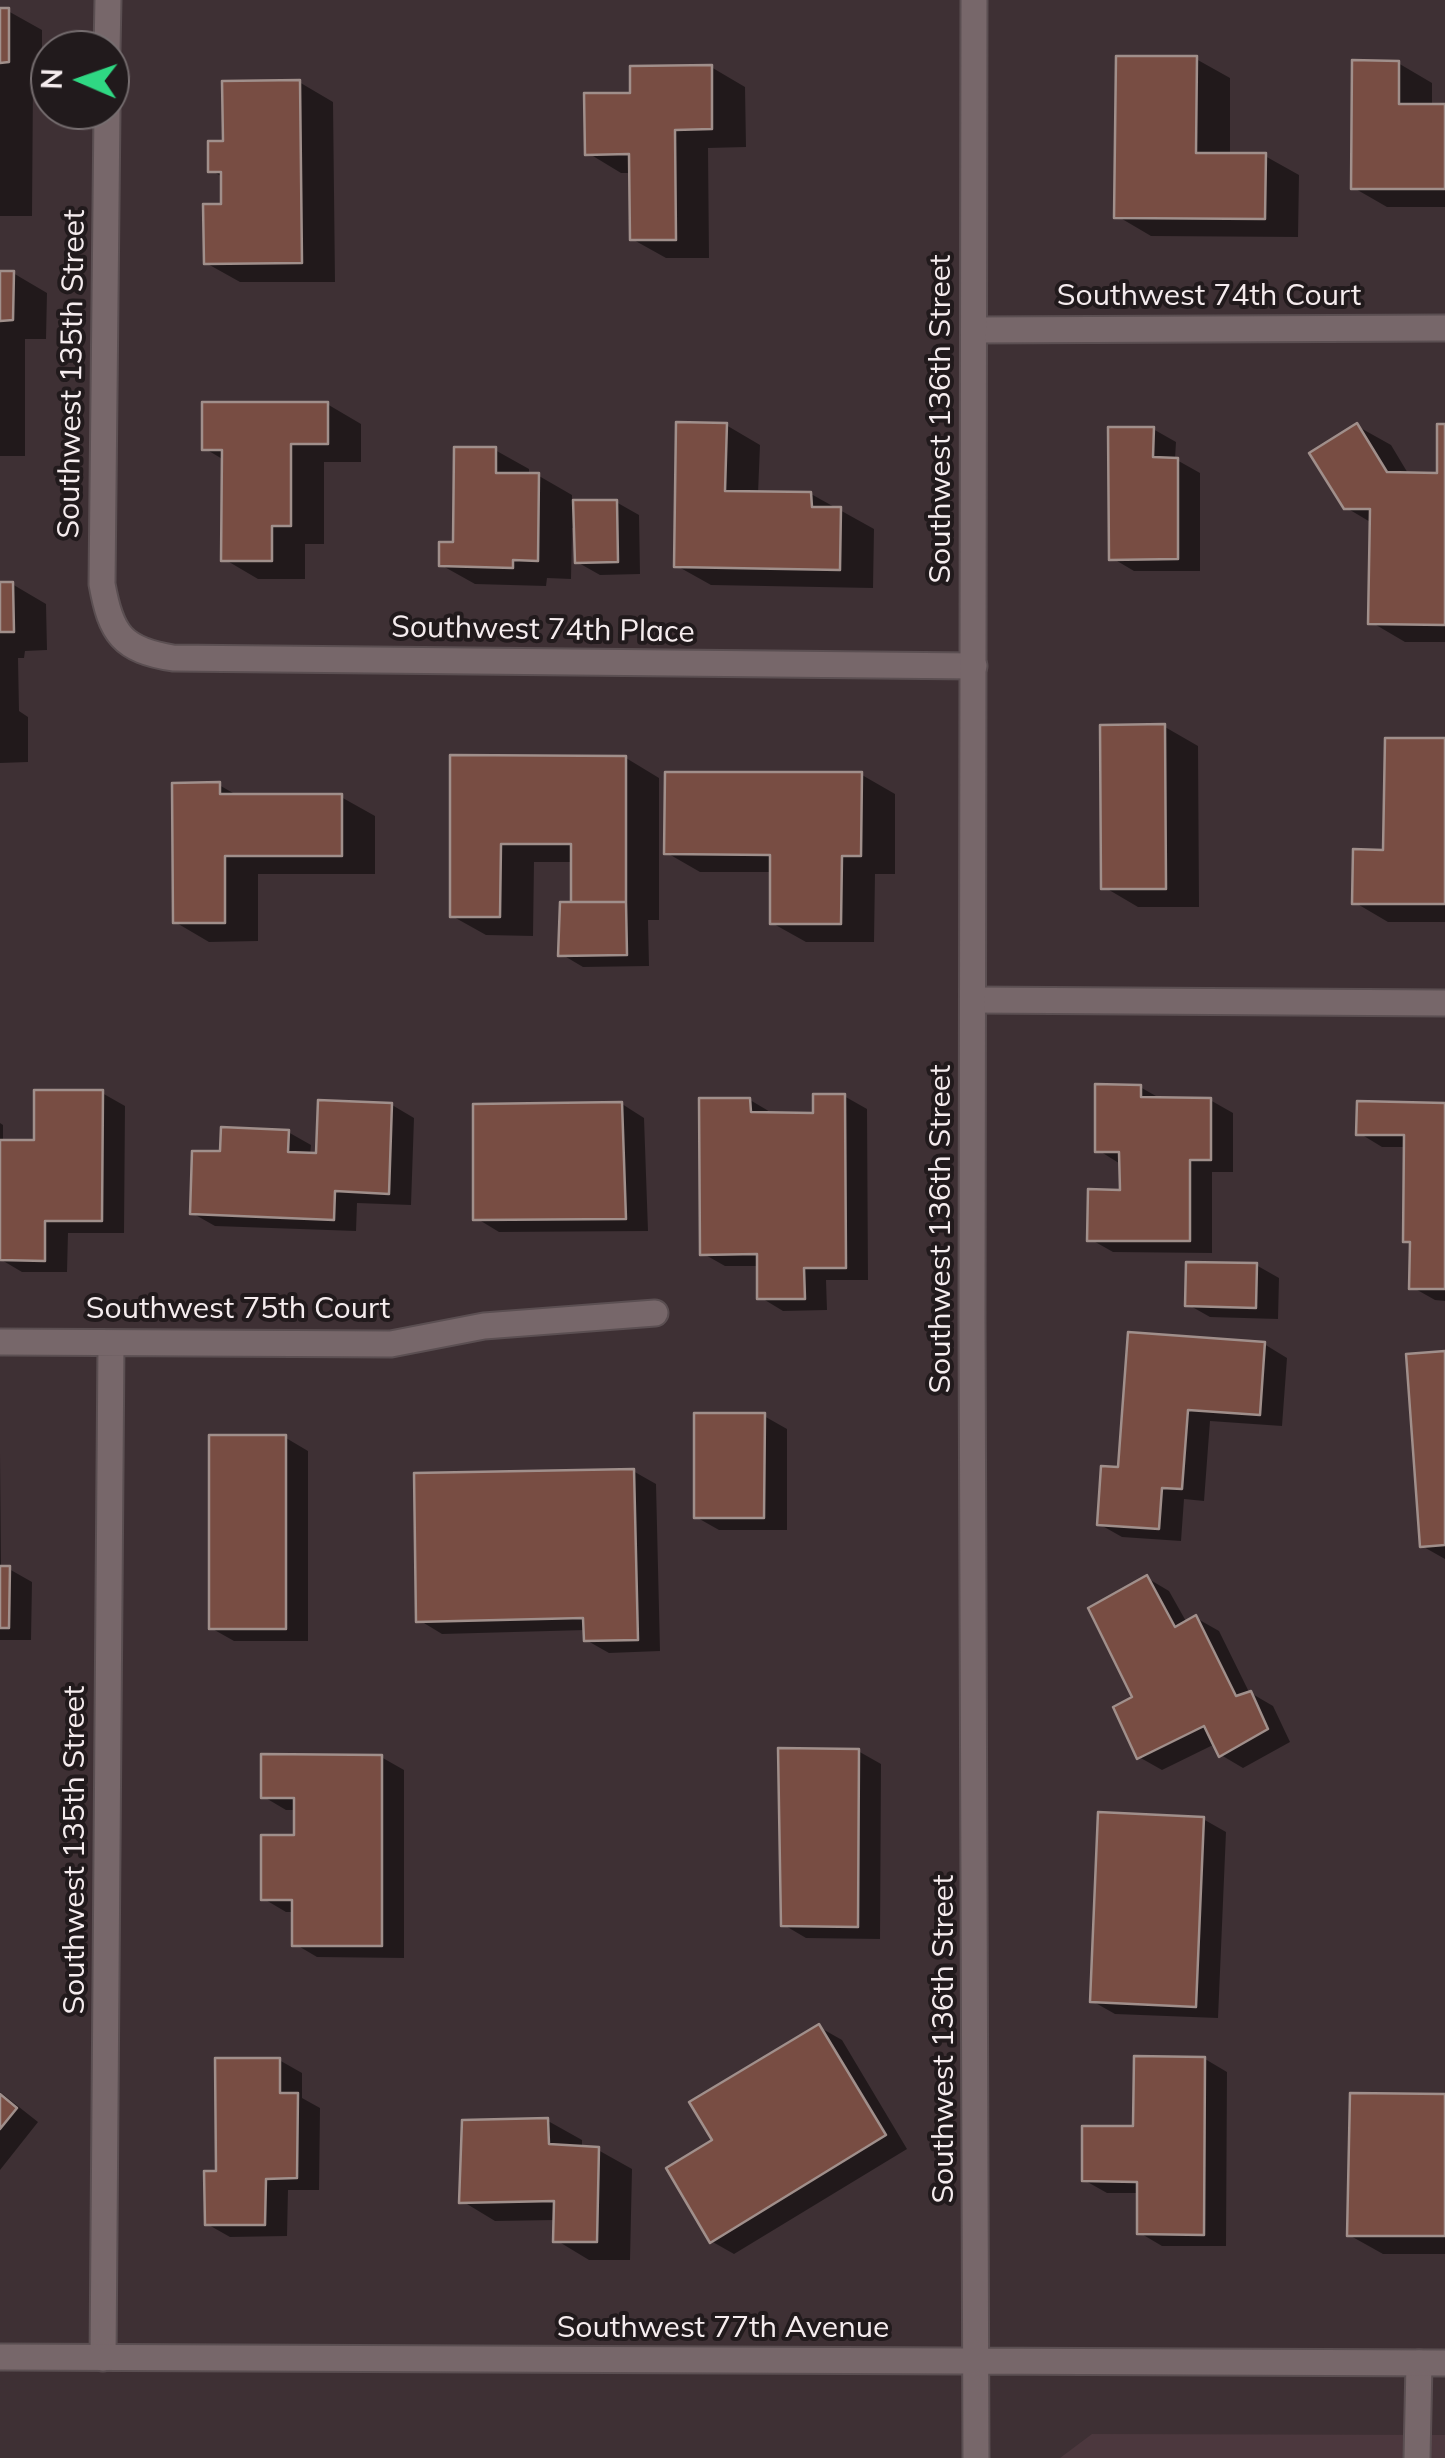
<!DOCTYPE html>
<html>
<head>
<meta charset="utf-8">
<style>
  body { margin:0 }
  #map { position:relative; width:1445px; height:2458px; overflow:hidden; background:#3e3034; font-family:Mulish,sans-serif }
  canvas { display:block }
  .north { position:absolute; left:30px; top:30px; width:100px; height:100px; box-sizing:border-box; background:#211a1c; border:2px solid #766e70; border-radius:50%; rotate:272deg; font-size:28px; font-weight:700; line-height:40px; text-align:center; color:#f5ecee }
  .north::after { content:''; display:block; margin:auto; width:35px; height:45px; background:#2fd883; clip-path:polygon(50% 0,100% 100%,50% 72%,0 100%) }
</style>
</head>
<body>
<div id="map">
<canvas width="1445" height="2458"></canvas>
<div class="north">N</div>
</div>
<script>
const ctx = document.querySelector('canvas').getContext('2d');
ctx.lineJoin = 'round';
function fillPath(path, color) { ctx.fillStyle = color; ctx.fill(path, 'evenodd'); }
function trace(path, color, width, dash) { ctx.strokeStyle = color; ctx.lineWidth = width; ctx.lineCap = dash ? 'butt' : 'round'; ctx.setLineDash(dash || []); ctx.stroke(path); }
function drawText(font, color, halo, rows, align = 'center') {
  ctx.font = font + ' Mulish,sans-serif'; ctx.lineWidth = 8; ctx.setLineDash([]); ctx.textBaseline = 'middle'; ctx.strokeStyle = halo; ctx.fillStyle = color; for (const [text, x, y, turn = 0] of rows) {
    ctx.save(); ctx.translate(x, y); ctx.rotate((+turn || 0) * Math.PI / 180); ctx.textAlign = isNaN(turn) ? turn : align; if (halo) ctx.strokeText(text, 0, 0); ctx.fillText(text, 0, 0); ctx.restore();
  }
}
const built = new Path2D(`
  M1092,2434L1445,2435V2458H1060Z`);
const shadow = new Path2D(`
  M0,11H8L42,30V80L33,81L32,216H0Z
  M1196,59L1230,78V155L1265,156L1299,175L1298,237L1151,236L1117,216Z
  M1398,63L1432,83V106H1445V207H1387L1354,188Z
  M711,67L745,87L746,147L708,148L709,258H666L632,239L631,173H621L588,153L633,95Z
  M299,82L333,102L335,282H240L206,263L224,206V178L211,170L225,143Z
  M0,273H13L47,293L46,339H25V456H0Z
  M327,404L361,424V462H324V544H305V579H258L224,559V460L204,448Z
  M726,425L760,445L758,494H811L874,529L873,588L711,585L677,566Z
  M1357,426L1391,445L1409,475L1440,476L1445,426V642H1405L1371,622L1372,523L1345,507Z
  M1153,429L1176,442L1175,459L1200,473V571H1134L1112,558Z
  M495,450L529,469V476H539L572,495V503L616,502L639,515L640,574L600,575L577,562L576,528H572L571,579L547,578L546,586L475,584L441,565L455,545Z
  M0,584H12L46,604L47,650L25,651L24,658H18L19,711L28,717V762L0,763Z
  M1165,727L1198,746L1199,907H1138L1104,887Z
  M1445,741V922H1388L1354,902L1386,852Z
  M453,757L626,758L659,778V920H648L649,966L583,967L561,954L581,904L574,862H534L533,936L486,935L452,916Z
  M862,775L895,794V874H875L874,942H806L772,923V872H700L667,853Z
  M219,785L240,797H341L375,816V874H258V941L209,942L175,922Z
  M1140,1087L1163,1100H1210L1233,1113V1172H1212V1253L1113,1252L1090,1239L1122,1192V1165L1098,1150Z
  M102,1093L125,1106L124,1233H68L67,1272H22L0,1259V1123L3,1125V1142L36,1143Z
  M844,1096L867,1109L868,1280H826L827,1310L783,1311L760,1297V1266H725L702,1253L750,1100L772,1113L815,1115Z
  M622,1104L644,1118L648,1231L499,1232L476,1218Z
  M392,1105L414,1118L411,1205L357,1203L356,1231L215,1226L192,1213L223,1154L288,1132L311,1145L310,1155H318Z
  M1445,1105V1301L1435,1300L1412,1287V1245L1405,1241L1406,1147H1382L1359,1133Z
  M1256,1265L1279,1278L1278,1319L1210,1317L1187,1304Z
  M1130,1335L1264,1344L1287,1358L1282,1426L1210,1421L1204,1501L1184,1499L1181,1541L1122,1537L1099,1524L1120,1470Z
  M1445,1354V1559L1422,1546Z
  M764,1416L787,1429V1530H719L696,1517Z
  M286,1438L308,1451V1641H234L211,1628Z
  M0,1453L1,1569H9L32,1582L31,1640H0Z
  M633,1471L656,1484L660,1651L609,1653L586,1640V1630L442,1634L419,1620Z
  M1147,1578L1169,1591L1187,1623L1196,1618L1219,1631L1249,1692L1273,1706L1290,1742L1243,1768L1221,1755L1215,1744L1162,1770L1139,1757L1135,1698Z
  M858,1751L881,1764L880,1939L806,1938L784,1925Z
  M381,1757L404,1770V1958L317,1957L295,1944V1912H286L264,1899L297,1838V1810H286L264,1797Z
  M1203,1819L1226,1832L1218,2018L1115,2014L1092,2001Z
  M819,2027L842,2040L907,2149L734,2254L711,2241L715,2141Z
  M1205,2059L1227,2072L1226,2246H1162L1140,2233V2193H1107L1084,2180Z
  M279,2060L302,2073V2098L320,2108L319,2190H288L287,2236L230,2237L207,2224L218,2173Z
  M0,2092L38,2122L0,2170Z
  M1445,2097V2254H1383L1349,2235Z
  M548,2121L582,2140V2149L598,2150L632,2169L630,2260H589L556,2240V2220L495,2221L462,2201Z`);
const building = new Path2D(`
  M0,8H9V62L0,63Z
  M1116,56H1197L1196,153H1266L1265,219L1114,218Z
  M1352,60L1399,61V104H1445V189H1351Z
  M712,65V129L675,130L676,240H630L629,154L585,155L584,93H630V66Z
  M300,80L302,263L204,264L203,204H221V172H208V141H223L222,81Z
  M0,271H14L13,320L0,321Z
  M202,402H328V444H291V526H272V561H221L222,450H202Z
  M676,422L727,423L725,491L811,492L812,507H841L840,570L674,567Z
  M1357,423L1387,472L1437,473V424H1445V625L1368,624L1370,509H1344L1309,453Z
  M1108,427H1154L1153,457L1178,458V559L1109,560Z
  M454,447H496V473H539L538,561L513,560V568L439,566V542H453Z
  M573,500H617L618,562L575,563Z
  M0,582H13L14,632H0Z
  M1165,724L1166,889H1101L1100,725Z
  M1385,738H1445V904H1352L1353,849L1383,850Z
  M450,755L626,756V902H571V844H501L500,917H450Z
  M665,772H862L861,856H842L841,924H770V855L664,854Z
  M220,782V794H342V856H225V923H173L172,783Z
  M560,902H626L627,955L558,956Z
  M1095,1084L1141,1085V1097L1211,1098V1160H1190V1241H1087L1088,1189L1120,1190L1119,1152H1095Z
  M34,1090H103L102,1221H45V1261L0,1260V1140H34Z
  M813,1094H845L846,1268H804L805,1299H757V1254L700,1255L699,1098H750L751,1112L813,1113Z
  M318,1100L392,1103L389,1194L335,1191L334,1220L190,1214L192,1151H220L221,1127L289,1130L288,1152L316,1153Z
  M1357,1101L1445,1103V1289H1409L1410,1242H1403L1404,1135H1356Z
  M622,1102L626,1219L473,1220V1104Z
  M1186,1262L1257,1263L1256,1308L1185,1306Z
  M1128,1332L1265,1342L1260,1415L1188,1410L1182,1489L1162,1488L1159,1529L1097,1525L1101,1466L1118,1467Z
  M1445,1351V1545L1420,1547L1406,1354Z
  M694,1413H765L764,1518H694Z
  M209,1435H286V1629H209Z
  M634,1469L638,1640L584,1641L583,1618L416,1622L414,1473Z
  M0,1566H10L9,1628H0Z
  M1147,1575L1175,1627L1196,1615L1236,1696L1251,1691L1268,1729L1219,1757L1204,1726L1137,1759L1113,1707L1132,1697L1088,1608Z
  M778,1748L859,1749L858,1927L781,1926Z
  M261,1754L382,1755V1946H292V1900H261V1835H294V1798H261Z
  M1098,1812L1204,1817L1196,2007L1090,2002Z
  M819,2024L886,2135L710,2243L666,2168L712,2140L689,2102Z
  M1134,2056L1205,2057L1204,2235L1137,2234V2182L1082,2181V2126H1133Z
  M215,2058H280V2093H298L297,2178L266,2179L265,2225H205L204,2171H216Z
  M1350,2093L1445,2094V2236H1347Z
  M0,2094L17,2108L0,2129Z
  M548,2118L549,2144L599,2147L597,2242H553L554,2201L459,2203L462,2120Z`);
const lane = new Path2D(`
  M1417,2458L1419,2363`);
const street = new Path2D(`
  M107,50L108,0
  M107,110L102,584C111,634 122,650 173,658L974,666
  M974,330L1445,328
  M973,1000L1445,1003
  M0,1342L391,1344L484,1326L655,1313
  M103,2358L111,1343`);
const secondary = new Path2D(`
  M974,0L972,1316L976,2458
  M0,2357L1445,2363`);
const streetNames = [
  ["Southwest 74th Court",1209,296],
  ["Southwest 135th Street",72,374,-89],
  ["Southwest 136th Street",941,419,-90],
  ["Southwest 74th Place",543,630,1],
  ["Southwest 136th Street",941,1229,-90],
  ["Southwest 75th Court",238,1309],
  ["Southwest 135th Street",75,1850,-90],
  ["Southwest 136th Street",944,2039,-90],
  ["Southwest 77th Avenue",723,2328]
];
fillPath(built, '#4c383e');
fillPath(shadow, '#0007');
fillPath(building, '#784d43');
trace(building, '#a08f8b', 2.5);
trace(lane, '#5b4f52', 29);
trace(street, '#5b4f52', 29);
trace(secondary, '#5b4f52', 29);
trace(lane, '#77676a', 25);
trace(street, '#77676a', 25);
trace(secondary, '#77676a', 25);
drawText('30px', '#f5ecee', '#211a1c', streetNames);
</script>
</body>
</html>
